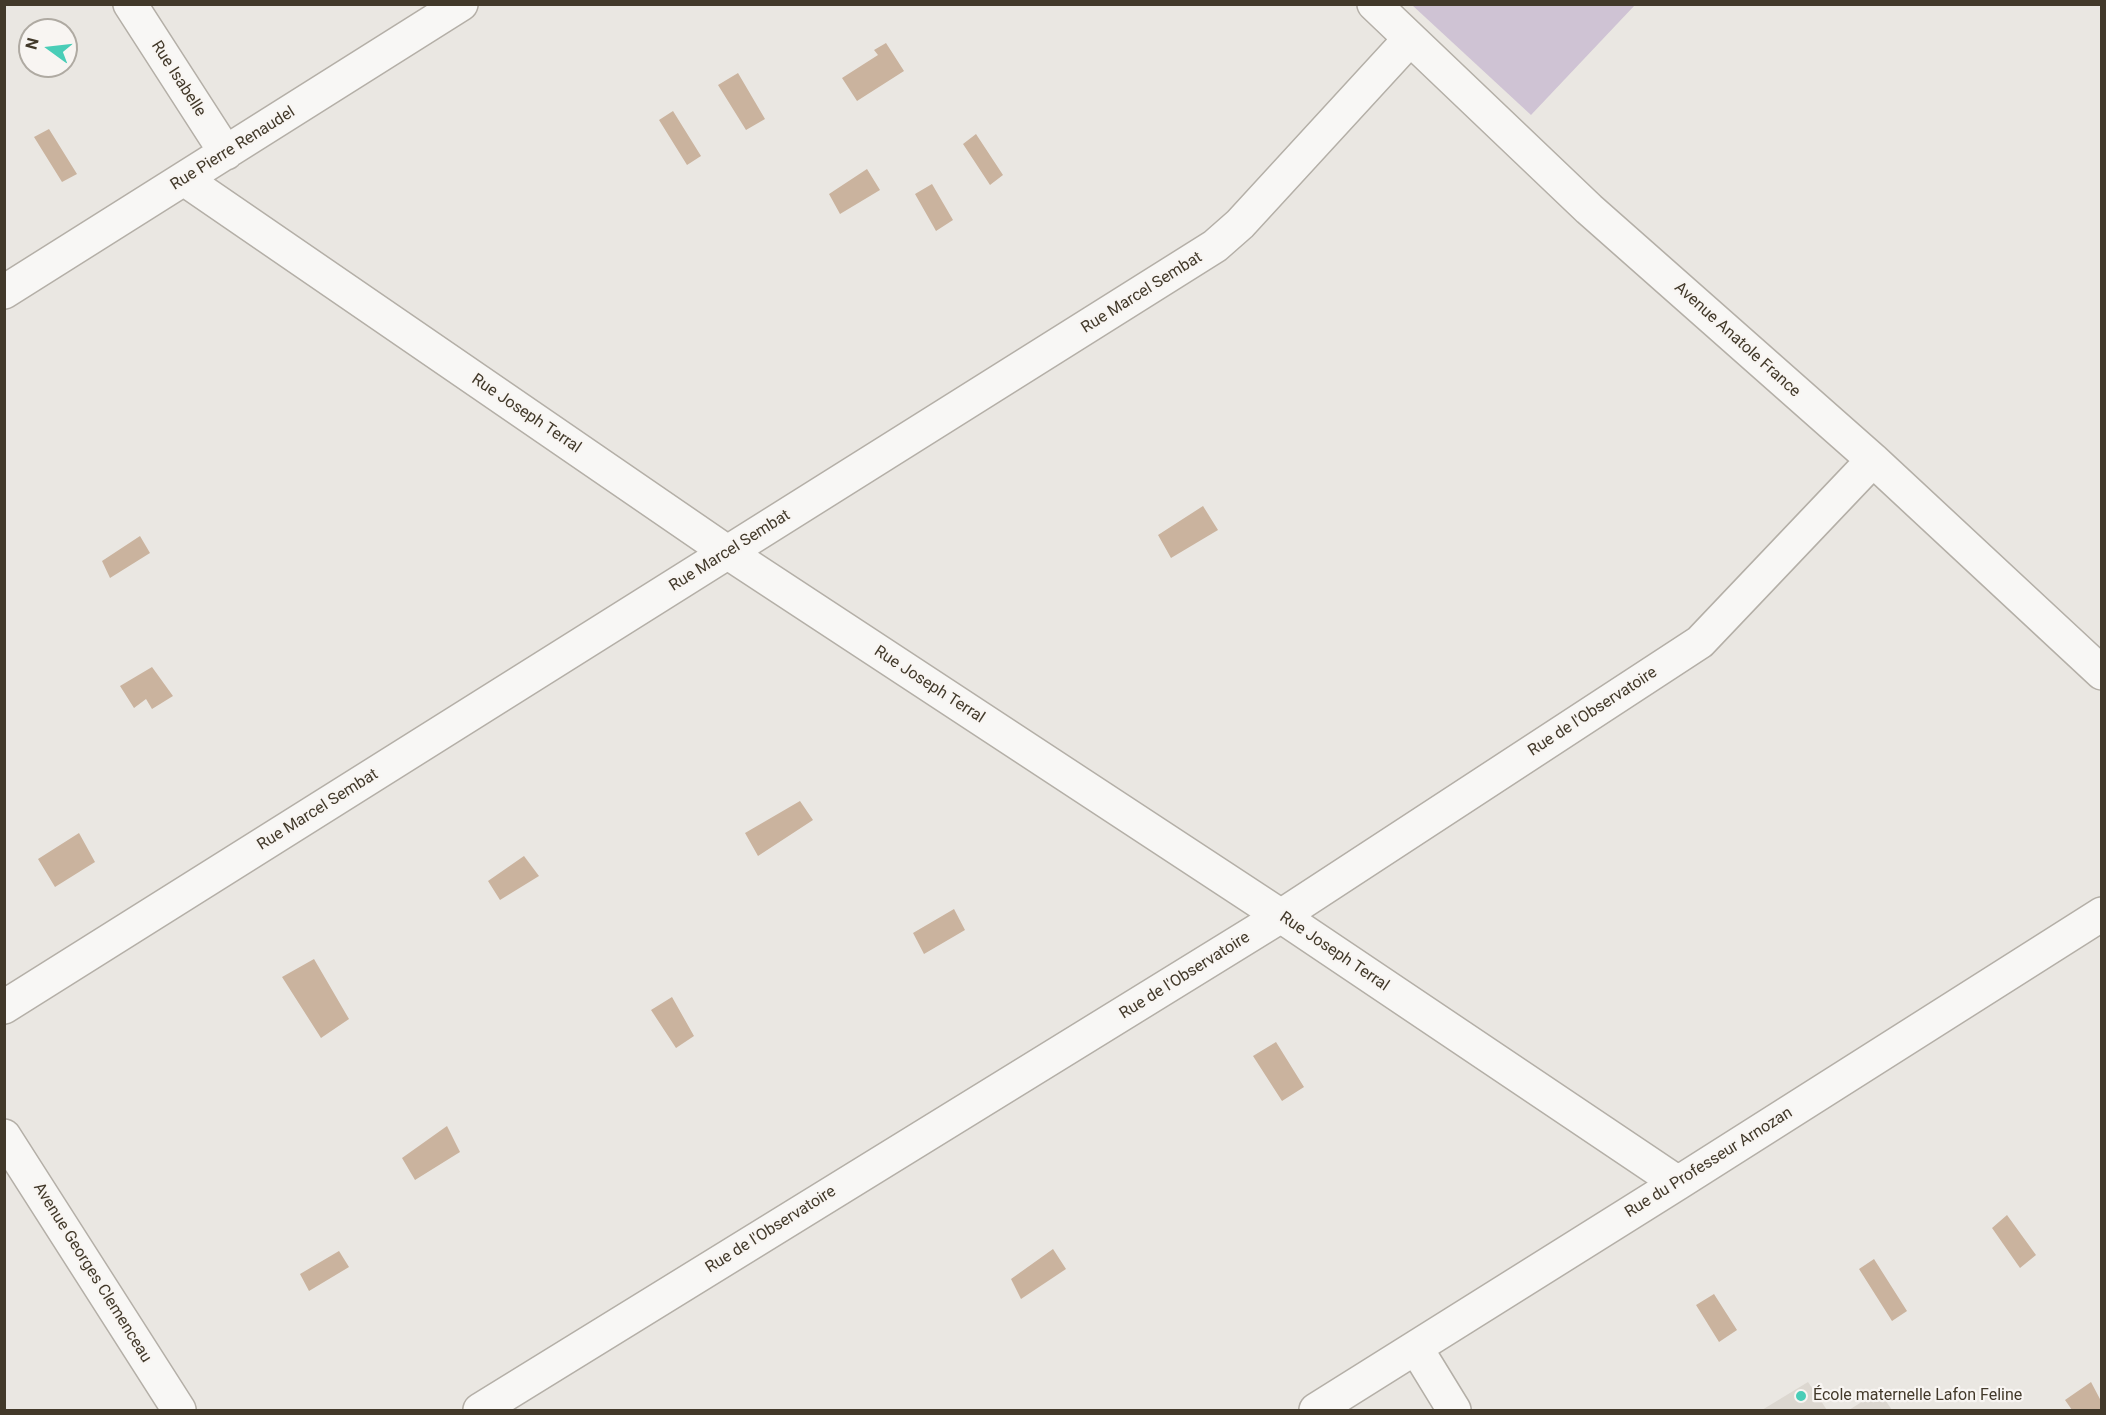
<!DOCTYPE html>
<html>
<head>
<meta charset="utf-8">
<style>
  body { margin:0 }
  #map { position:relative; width:2106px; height:1415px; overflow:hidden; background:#eae7e2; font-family:Roboto,sans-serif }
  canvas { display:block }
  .frame { position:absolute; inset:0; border:6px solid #42392a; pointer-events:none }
  .north { position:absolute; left:18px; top:18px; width:60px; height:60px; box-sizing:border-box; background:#f8f5f2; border:2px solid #afaaa2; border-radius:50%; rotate:285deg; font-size:16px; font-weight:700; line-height:24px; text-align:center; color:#42392a }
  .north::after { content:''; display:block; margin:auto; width:21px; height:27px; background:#49cdb7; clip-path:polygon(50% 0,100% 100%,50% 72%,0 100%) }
</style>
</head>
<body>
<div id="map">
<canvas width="2106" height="1415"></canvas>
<div class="frame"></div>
<div class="north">N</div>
</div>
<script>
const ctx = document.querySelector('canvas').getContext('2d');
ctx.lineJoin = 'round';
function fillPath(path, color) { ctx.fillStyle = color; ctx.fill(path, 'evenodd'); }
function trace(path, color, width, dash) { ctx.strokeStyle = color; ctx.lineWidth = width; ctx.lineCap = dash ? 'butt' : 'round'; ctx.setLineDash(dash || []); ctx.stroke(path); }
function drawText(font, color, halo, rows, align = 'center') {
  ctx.font = font + ' Roboto,sans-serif'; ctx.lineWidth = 4.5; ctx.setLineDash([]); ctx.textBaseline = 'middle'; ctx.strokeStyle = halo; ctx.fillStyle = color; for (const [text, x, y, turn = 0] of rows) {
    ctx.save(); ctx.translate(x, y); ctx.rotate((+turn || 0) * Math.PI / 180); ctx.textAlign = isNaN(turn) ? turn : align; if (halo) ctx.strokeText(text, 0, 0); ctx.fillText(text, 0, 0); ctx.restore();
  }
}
const built = new Path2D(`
  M1808,1382L1827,1410H1762Z
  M1879,1391L1892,1410H1849Z`);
const green = new Path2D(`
  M1412,5H1635L1531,115Z`);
const water = new Path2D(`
  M886,43L904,71L857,101L842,78L878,55L874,50Z
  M738,73L765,119L746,130L718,85Z
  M673,111L701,156L687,165L659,120Z
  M49,129L77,174L62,182L34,137Z
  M976,134L1003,175L990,185L963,144Z
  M867,169L880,190L840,214L829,194Z
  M932,184L953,220L936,231L915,194Z
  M1203,506L1218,530L1171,558L1158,535Z
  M140,536L150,553L110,578L102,561Z
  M152,667L173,696L152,709L146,699L134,708L120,686Z
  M800,801L813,820L758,856L745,833Z
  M79,833L95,862L55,887L38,859Z
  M524,856L539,876L500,900L488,881Z
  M954,909L965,930L924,954L913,933Z
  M314,959L349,1019L321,1038L282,977Z
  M672,997L694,1036L676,1048L651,1010Z
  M1276,1042L1304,1087L1282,1101L1253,1056Z
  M447,1126L460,1152L415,1180L402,1158Z
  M2007,1215L2036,1255L2020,1268L1992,1228Z
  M1053,1249L1066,1269L1021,1299L1011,1279Z
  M339,1251L349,1267L309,1291L300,1274Z
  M1874,1259L1907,1311L1892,1321L1859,1269Z
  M1714,1294L1737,1330L1719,1342L1696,1305Z
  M2091,1382L2101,1401V1410H2072L2065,1400Z`);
const street = new Path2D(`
  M130,4L226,153
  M1374,4L1589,209L1873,460L2102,673
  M184,179L727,552L1281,916L1678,1183
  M4,292L461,4
  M4,1007L1215,246L1240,224L1409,40
  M4,1136L179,1410
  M1416,1348L1454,1410
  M480,1410L1281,916L1700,642L1873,460
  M1316,1410L1678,1183L2102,914`);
const markers = [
  [1801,1396,6,"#49cdb7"]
];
const streetNames = [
  ["Rue Isabelle",178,79,57],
  ["Rue Pierre Renaudel",233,149,-32],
  ["Rue Marcel Sembat",1142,293,-32],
  ["Avenue Anatole France",1737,340,42],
  ["Rue Joseph Terral",526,414,34],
  ["Rue Marcel Sembat",730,551,-32],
  ["Rue Joseph Terral",929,685,33],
  ["Rue de l'Observatoire",1593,712,-33],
  ["Rue Marcel Sembat",318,810,-32],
  ["Rue Joseph Terral",1334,952,34],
  ["Rue de l'Observatoire",1185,976,-32],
  ["Rue du Professeur Arnozan",1709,1163,-32],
  ["Rue de l'Observatoire",771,1230,-32],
  ["Avenue Georges Clemenceau",92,1273,58]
];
const poiNames = [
  ["École maternelle Lafon Feline",1813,1396]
];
fillPath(built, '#dcd7d0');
fillPath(green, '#cfc3d4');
fillPath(water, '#cab39e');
trace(street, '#b4afa7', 36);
trace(street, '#f8f7f5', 33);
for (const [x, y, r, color] of markers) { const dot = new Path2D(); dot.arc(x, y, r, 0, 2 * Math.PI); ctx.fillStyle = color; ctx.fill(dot); trace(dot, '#f8f5f2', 2); }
drawText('16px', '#42392a', '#f8f5f2', streetNames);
drawText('16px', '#42392a', '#f8f5f2', poiNames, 'left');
</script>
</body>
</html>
